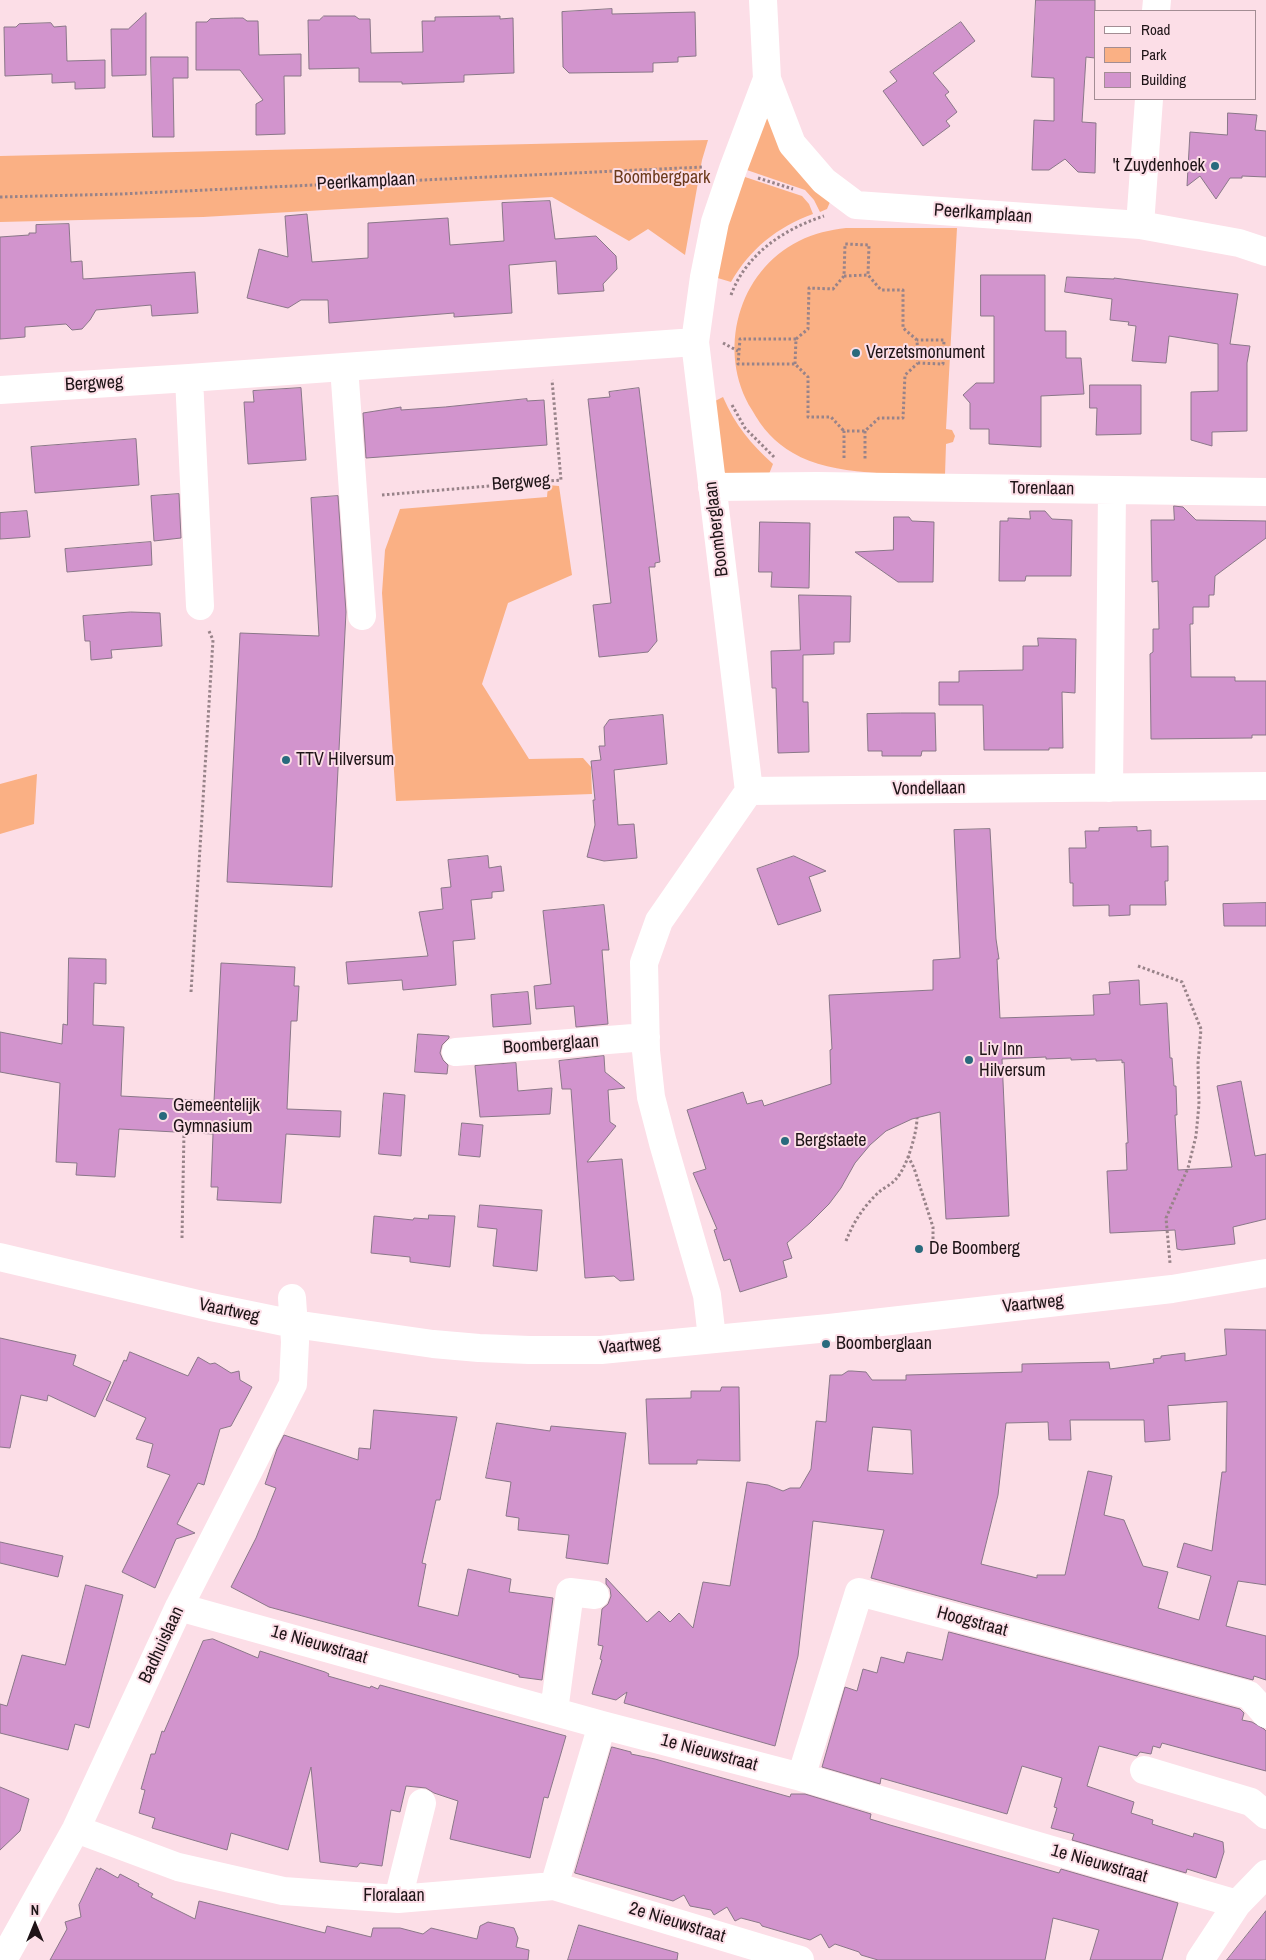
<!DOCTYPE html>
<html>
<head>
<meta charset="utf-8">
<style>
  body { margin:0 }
  #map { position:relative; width:1266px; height:1960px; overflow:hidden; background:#fcdee7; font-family:"Archivo Narrow",sans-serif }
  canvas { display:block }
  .legend { position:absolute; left:1094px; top:10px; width:162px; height:90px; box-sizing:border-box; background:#fcdee7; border:1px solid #a38d94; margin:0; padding:6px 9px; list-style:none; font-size:15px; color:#1e1417 }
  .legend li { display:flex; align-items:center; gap:10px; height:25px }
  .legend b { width:25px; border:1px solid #a38d94 }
  .north { position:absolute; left:10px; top:1900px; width:50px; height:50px; -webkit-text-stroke:4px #fcdee7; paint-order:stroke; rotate:0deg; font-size:14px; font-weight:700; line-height:20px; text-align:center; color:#1e1417 }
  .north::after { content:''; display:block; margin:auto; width:18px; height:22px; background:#1e1417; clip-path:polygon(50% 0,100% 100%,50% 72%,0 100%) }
</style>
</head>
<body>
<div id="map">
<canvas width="1266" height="1960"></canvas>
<ul class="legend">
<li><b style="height:6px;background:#fff"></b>Road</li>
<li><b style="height:14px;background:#fab084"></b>Park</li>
<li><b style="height:14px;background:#d294cd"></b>Building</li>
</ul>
<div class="north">N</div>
</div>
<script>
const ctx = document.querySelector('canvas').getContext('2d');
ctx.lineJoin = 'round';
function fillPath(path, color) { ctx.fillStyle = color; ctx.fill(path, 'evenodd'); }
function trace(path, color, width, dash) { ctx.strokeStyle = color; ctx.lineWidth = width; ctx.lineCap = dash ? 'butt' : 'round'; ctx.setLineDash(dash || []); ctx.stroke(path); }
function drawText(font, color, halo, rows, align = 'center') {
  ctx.font = font + ' "Archivo Narrow",sans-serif'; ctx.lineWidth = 4; ctx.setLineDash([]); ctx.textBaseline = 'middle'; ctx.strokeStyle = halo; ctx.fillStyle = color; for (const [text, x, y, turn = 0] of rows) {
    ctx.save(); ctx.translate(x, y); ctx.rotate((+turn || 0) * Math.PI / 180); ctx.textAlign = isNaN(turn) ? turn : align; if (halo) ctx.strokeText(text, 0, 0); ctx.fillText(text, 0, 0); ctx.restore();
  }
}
const green = new Path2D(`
  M765,112L830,202L827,209L820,212L814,200L805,190L741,168Z
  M708,140L702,160L685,255L648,229L629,241L552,197L203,217L0,222V156Z
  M739,175L802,196L809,204L813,214C777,227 750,249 731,282L711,276Z
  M846,228H957L946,429L952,430L955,436L953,442L946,444L945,475C899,473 833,477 793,453C775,443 762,428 752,410C716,352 738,271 799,241C814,233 830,230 846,228Z
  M723,397C735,425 751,444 773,464L769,474L723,478L715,401Z
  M548,485L559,486L572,575L508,603L482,684L529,759L583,758L591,767L592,794L396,801L382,593L385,550L400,509L547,497Z
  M37,774L34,824L0,834V784Z`);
const building = new Path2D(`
  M1036,0H1095V58L1086,57L1082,122L1096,123L1095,173L1078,172L1065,159L1049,170H1032L1034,120L1054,121V78L1032,77Z
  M612,9V14L695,12L696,56L678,57V62L653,63V72L569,73L563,67L562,12Z
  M146,13V75L112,76L111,29H128Z
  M324,16H355L359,19H370L371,53L423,52L422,21H435V17L500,16V19L513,18L514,73L464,75V82L402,84V82H359V68L309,69L308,20H319Z
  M234,18H243L247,21H258L259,55L301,54V76H284L285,134L256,135V104L263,100L240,70H196V22H207L210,19Z
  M961,22L975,41L933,73L949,92L945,95L957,112L946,121L950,126L923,146L883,91L897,81L890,72Z
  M51,23L54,27L66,26L67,61L105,60V88L75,89V82L52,83V74L5,76L4,27H16L19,24Z
  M151,57H188V78H173L174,137H153Z
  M1228,113L1257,115L1255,130L1266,131V177L1242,176V178H1230L1216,199L1200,176L1187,186L1190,132L1227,135Z
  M550,201L555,239L596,236L616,256L617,269L603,284L604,291L558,294L556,261L509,265L512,313L454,317V313L329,323L328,300H301L288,308L247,298L259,249L288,257L285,216L307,214L312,262L368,258V223L448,218L450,245L504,241L502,203Z
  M69,224L71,262L82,261L83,279L195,272L198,313L152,316L151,305L96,310L90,320L82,329L72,330L66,324L25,327V337L0,339V237L29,235V233H36V225Z
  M981,275H1045V331H1066V358H1081L1084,394L1041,396V447L989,444V429H970V403L963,395L976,383H994V316H981Z
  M1067,277L1114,279V278L1238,294L1230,344L1250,346L1247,363V431L1212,432V446L1191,440V392L1218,391V344L1169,336L1166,363L1132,361L1136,326L1128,325L1129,322L1110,320L1112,299L1065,292Z
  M1090,385H1141V434L1096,435L1097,408H1090Z
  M301,388L306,460L248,464L244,402H254L253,391Z
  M639,388L660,562L655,563V567H649L657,641L648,652L599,657L593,605L611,603L588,399L610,397L609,392Z
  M527,399V401L544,400L547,445L366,458L363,413L401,407V410L445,407Z
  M136,439L139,485L35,493L31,447Z
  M179,494L181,538L154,541L151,496Z
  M338,496L346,612L332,887L227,882L240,633L319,636L311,498Z
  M1174,506L1183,507L1196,520L1266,521V538L1215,576L1214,595H1209V607H1193V624H1190L1191,677H1235V681H1266V735H1252V738L1151,739L1150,654L1153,652V629H1159L1158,581L1152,582L1151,520H1174Z
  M27,511L30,537L0,539V513Z
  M1030,511H1045L1052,519L1072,520L1071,576H1026L1025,581H999L1000,521H1008V518L1030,519Z
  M894,517H909L912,521L934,522L933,582H898L855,552L893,550Z
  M760,522L810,523L809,588L771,587L772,572H759Z
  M151,542L152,565L67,572L65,549Z
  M799,595L851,596L850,642H834V654L803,655V702H808L809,752L778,753L776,688H772L771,651L800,650Z
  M131,612L160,613L162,646L111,650L112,658L91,660L90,641H85L83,616Z
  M1038,638L1076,639L1075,693L1062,692L1063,748H1049V750H984L983,705H939V682H959V671L1023,670V646H1038Z
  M901,713H935L936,751H922L921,756H882V751H868L867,714Z
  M663,715L667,764L614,770L618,825L634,824L637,858L604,861L587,857L595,825L593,800H595L591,761L601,760L599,746H605L604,727L609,720Z
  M1137,827V831L1151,830V847L1168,846V881H1165L1166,905H1130V915L1109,916V905L1073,906V883H1070L1069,848H1086L1085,831H1099V828Z
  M990,829L996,939L999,959H997L1000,1018L1094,1015L1093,995L1110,994L1109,982L1139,980L1140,1005L1167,1003L1170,1058H1172L1174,1086H1176L1177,1115H1175L1178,1170L1232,1167L1217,1086L1241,1081L1255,1156L1266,1154V1219L1233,1227L1235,1244L1182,1250L1177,1249L1175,1230L1110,1233L1107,1171L1127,1170L1126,1143H1128L1124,1062L1122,1063V1060L1096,1061V1059L1071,1060V1058L1046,1059V1057L1002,1059L1009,1216L946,1219L940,1112L912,1119L886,1131L870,1145L855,1163L841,1188L829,1204L810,1223L787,1243L792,1258L783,1261L787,1277L740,1292L730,1259L724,1261L714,1230L717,1229L693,1173L706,1169L687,1110L743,1092L747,1104L762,1100L764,1106L831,1084L830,1050L832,1049L829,995L933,990V960L960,958L954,830Z
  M488,856L489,868L501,866L504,891L492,892V898L471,900L475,939L453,941L456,985L403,990L402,980L348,984L346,962L428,956L419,912L443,909L441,888L451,887L448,860Z
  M794,856L826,871L809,877L821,911L778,925L757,869Z
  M1266,903V926H1224L1223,904Z
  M604,905L609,950H602L608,1024L576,1027L574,1006L536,1009L534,986L551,984L543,911Z
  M69,958L106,959V984L94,983L93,1025L124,1027L121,1096L214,1101L221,963L295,967L294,986H299L297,1021H291L287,1109L341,1111L340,1137L286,1134L281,1203L217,1200L218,1187H211L213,1134L119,1129L115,1177L76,1175L77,1163L56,1162L60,1083L0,1072V1032L62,1044L63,1024L67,1025Z
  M528,992L531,1024L493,1027L491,995Z
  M418,1034L449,1036V1038L442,1045L440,1053L443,1060L448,1065L447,1074L415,1072Z
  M604,1056L605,1072L625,1088L608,1090L610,1122L616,1126L587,1162L622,1159L634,1280L620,1281L614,1276L585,1278L571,1089H562L559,1061Z
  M516,1063L518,1091L552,1088L550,1114L480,1117L475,1066Z
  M384,1093L405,1095L401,1156L379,1154Z
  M462,1123L483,1125L480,1157L459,1155Z
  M480,1205L542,1210L537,1271L493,1266L497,1229L478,1227Z
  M429,1215L455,1216L450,1267L410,1262V1257L371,1253L374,1216L413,1220L414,1218L428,1219Z
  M1225,1329L1266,1330V1585L1238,1581L1226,1626L1266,1636V1680L1254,1676L1253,1680L871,1578L884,1530L813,1521L798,1656L775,1746L624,1703L627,1692L616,1700L592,1694L602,1660L600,1659L603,1646L598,1645L602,1609L608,1604L611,1596L610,1589L606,1584V1578L647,1622L659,1611L670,1622L679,1613L693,1628L703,1582L730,1586L747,1482L768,1485L783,1491L790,1488H800L811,1469L816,1421L826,1422L830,1375H842L848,1371H852L866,1372L872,1380H906V1375L1022,1372V1364L1109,1362L1110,1369L1154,1363L1153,1359L1161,1358V1356L1185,1353V1361L1226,1355ZM1227,1402L1226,1472H1222L1212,1551L1184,1543L1177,1567L1211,1576L1199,1620L1158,1608L1168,1572L1143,1566L1124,1520L1104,1515L1112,1476L1088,1471L1065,1575H1037V1578L981,1564L998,1495L1006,1423L1048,1422L1049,1440H1071L1070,1420H1144L1145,1442L1170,1440L1168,1406ZM873,1427L911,1430L913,1474L868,1471Z
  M0,1338L76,1355L73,1365L111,1382L95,1417L48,1395L47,1401L21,1395L10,1448L0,1447Z
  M130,1352L188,1376L198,1357L210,1364L215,1363L231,1373L239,1371L240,1380L252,1387L231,1426L220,1429L204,1485L198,1483L177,1524L195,1533L176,1539L155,1588L122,1572L170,1475L147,1467L153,1444L136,1439L146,1418L106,1400L124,1360L126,1361Z
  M722,1387H739L740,1461L697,1460V1464H649L646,1399L691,1398V1391H720Z
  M374,1410L457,1417L440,1500H436L422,1563L426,1564L418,1606L458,1616L468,1569L511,1579L509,1592L553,1598L542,1680L519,1677V1675L447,1655L269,1607L231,1587L256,1538L276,1488L265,1484L277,1449L284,1435L358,1460L359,1448L370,1449Z
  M497,1423L550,1431L551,1426L626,1433L608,1564L566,1558L569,1535L518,1530L519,1518L506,1516L511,1482L486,1478Z
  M0,1542L63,1556L58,1577L0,1563Z
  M86,1585L123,1595L89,1728L75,1724L68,1750L0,1733V1704L7,1706L22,1655L65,1665Z
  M949,1632L1240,1709L1244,1713L1242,1720L1252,1722L1264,1729L1266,1731V1771L1162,1743L1160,1748L1153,1746L1151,1754L1140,1752L1137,1756L1099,1746L1087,1786L1134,1802L1131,1813L1153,1820L1152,1824L1193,1837L1194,1833L1223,1842L1224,1852L1216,1878L1187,1869L1186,1873L1072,1840L1074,1834L1051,1828L1057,1808L1054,1807L1062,1778L1022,1766L1007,1814L881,1778L880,1784L822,1767L845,1687L857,1691L863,1669L877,1673L881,1657L904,1663L907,1652L942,1660Z
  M213,1639L258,1658L260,1651L325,1672L329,1674L328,1676L370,1688L371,1686L378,1689L380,1685L566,1736L548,1798L544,1797L530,1858L450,1839L458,1801L434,1793L426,1788L406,1786L400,1812L391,1810L382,1866L360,1863L357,1867L320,1862L311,1767L288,1850L231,1833L227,1850L152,1828L155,1818L139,1813L145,1790L141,1789L151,1754H155L162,1731L164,1732L203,1641Z
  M612,1747L631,1752V1754L655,1759L790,1797L791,1794H805L871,1814L870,1819L890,1825L1059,1873L1061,1869L1178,1903L1162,1960H1090L1099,1930L1053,1918L1045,1960H878L861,1955L859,1952L835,1944L829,1948L821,1934L810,1940L762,1926L760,1923L741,1918L735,1921L727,1907L714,1915L711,1910L690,1906L684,1895L673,1901L575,1873Z
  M0,1787L29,1799L20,1831L0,1850Z
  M97,1868L100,1870V1868L118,1878L120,1874L139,1884L138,1886L153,1894L151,1897L195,1919L199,1901L325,1933L327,1926L371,1937L373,1928H400L423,1934L431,1928L477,1939L480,1926L488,1922L514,1928L518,1938L516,1947L529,1950L528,1960H50L67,1929L65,1922L81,1917L79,1905Z
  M1266,1911V1960H1227Z
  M579,1925L678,1953L677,1960H568Z`);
const path = new Path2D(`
  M758,178L793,189
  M0,197L120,194L704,167
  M844,276L868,275L881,290H903V328L917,340L918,363L943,364L944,340H917
  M731,295C746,254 784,229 824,216
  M796,339L808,329L809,288L833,289L844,276L845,244L869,245L868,275
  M723,343L738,351
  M795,364L796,339H740L738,364H795L808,377V417H831L844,431
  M732,405L745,428L775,458
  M865,431V459
  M844,458V431H865L879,418H903L905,375L918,363
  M382,495L561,480L552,380
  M1138,966L1182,982L1201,1029L1198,1063L1199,1104L1196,1136L1188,1168L1166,1218L1170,1263
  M191,992L213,640L209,631
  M908,1156L914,1168L933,1227V1246
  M182,1238L184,1132
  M846,1241C853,1223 863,1207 878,1193C883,1188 891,1185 896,1179C907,1167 917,1133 917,1118`);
const minor = new Path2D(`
  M1156,11L1157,0
  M767,79L792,144L824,181L856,205L1140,225L1239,243L1266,252
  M1140,225L1149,99
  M344,367L362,616
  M189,378L200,606
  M0,390L189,378L695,342
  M712,487L817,486L1266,492
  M1109,788L1112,490
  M749,791L1266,786
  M456,1052L646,1037
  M0,1257L211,1307L294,1324L433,1344L479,1348L529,1350H601L829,1328L1172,1289L1266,1273
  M712,1338L707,1295L663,1143L651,1097L646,1051L644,963L659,921L749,791L695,342L704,277L715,222L733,169L767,79L763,0
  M179,1607L602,1725L801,1777L1237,1904
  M554,1711L570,1592L595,1595
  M1144,1770L1251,1802L1266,1815
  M801,1777L859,1592L1249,1695L1266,1714
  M76,1829L178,1867L283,1891L398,1899L554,1886L800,1960
  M554,1886L602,1725
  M398,1899L422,1803
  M3,1960L76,1829L179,1607L293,1384L295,1342L292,1298
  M1200,1960L1237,1904L1266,1874`);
const markers = [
  [1215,166,5,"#296a7d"],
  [856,353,5,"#296a7d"],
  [286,760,5,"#296a7d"],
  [969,1060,5,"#296a7d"],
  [163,1116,5,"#296a7d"],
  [785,1141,5,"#296a7d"],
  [919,1249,5,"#296a7d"],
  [826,1344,5,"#296a7d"]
];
const poiNames = [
  ["'t Zuydenhoek",1205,166,"right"],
  ["Verzetsmonument",866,353],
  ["TTV Hilversum",296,760],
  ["Liv Inn",979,1050],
  ["Hilversum",979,1071],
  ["Gemeentelijk",173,1106],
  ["Gymnasium",173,1127],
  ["Bergstaete",795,1141],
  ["De Boomberg",929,1249],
  ["Boomberglaan",836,1344]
];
const parkNames = [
  ["Boombergpark",662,178]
];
const streetNames = [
  ["Peerlkamplaan",366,182,-3],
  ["Peerlkamplaan",983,214,4],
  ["Bergweg",94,384,-3],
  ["Bergweg",521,483,-4],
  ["Torenlaan",1042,489,1],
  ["Boomberglaan",717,529,-97],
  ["Vondellaan",929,789,-1],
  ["Boomberglaan",551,1045,-4],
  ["Vaartweg",1033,1304,-6],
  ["Vaartweg",229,1311,12],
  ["Vaartweg",630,1346,-5],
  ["Hoogstraat",972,1622,15],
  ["Badhuislaan",162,1645,-65],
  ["1e Nieuwstraat",319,1645,16],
  ["1e Nieuwstraat",709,1753,15],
  ["1e Nieuwstraat",1099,1864,16],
  ["Floralaan",394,1896],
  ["2e Nieuwstraat",677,1923,17]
];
fillPath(green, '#fab084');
fillPath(building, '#d294cd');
trace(building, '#8a7788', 1);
trace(path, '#988389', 3, [2.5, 2.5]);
trace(minor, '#fff', 28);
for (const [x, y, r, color] of markers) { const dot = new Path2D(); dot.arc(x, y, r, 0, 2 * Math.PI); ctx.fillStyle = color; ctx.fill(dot); trace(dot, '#fcdee7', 2); }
drawText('18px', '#1e1417', '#fcdee7', poiNames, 'left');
drawText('18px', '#6c3b1c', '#fcdee7', parkNames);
drawText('18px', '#1e1417', '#fcdee7', streetNames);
</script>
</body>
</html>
